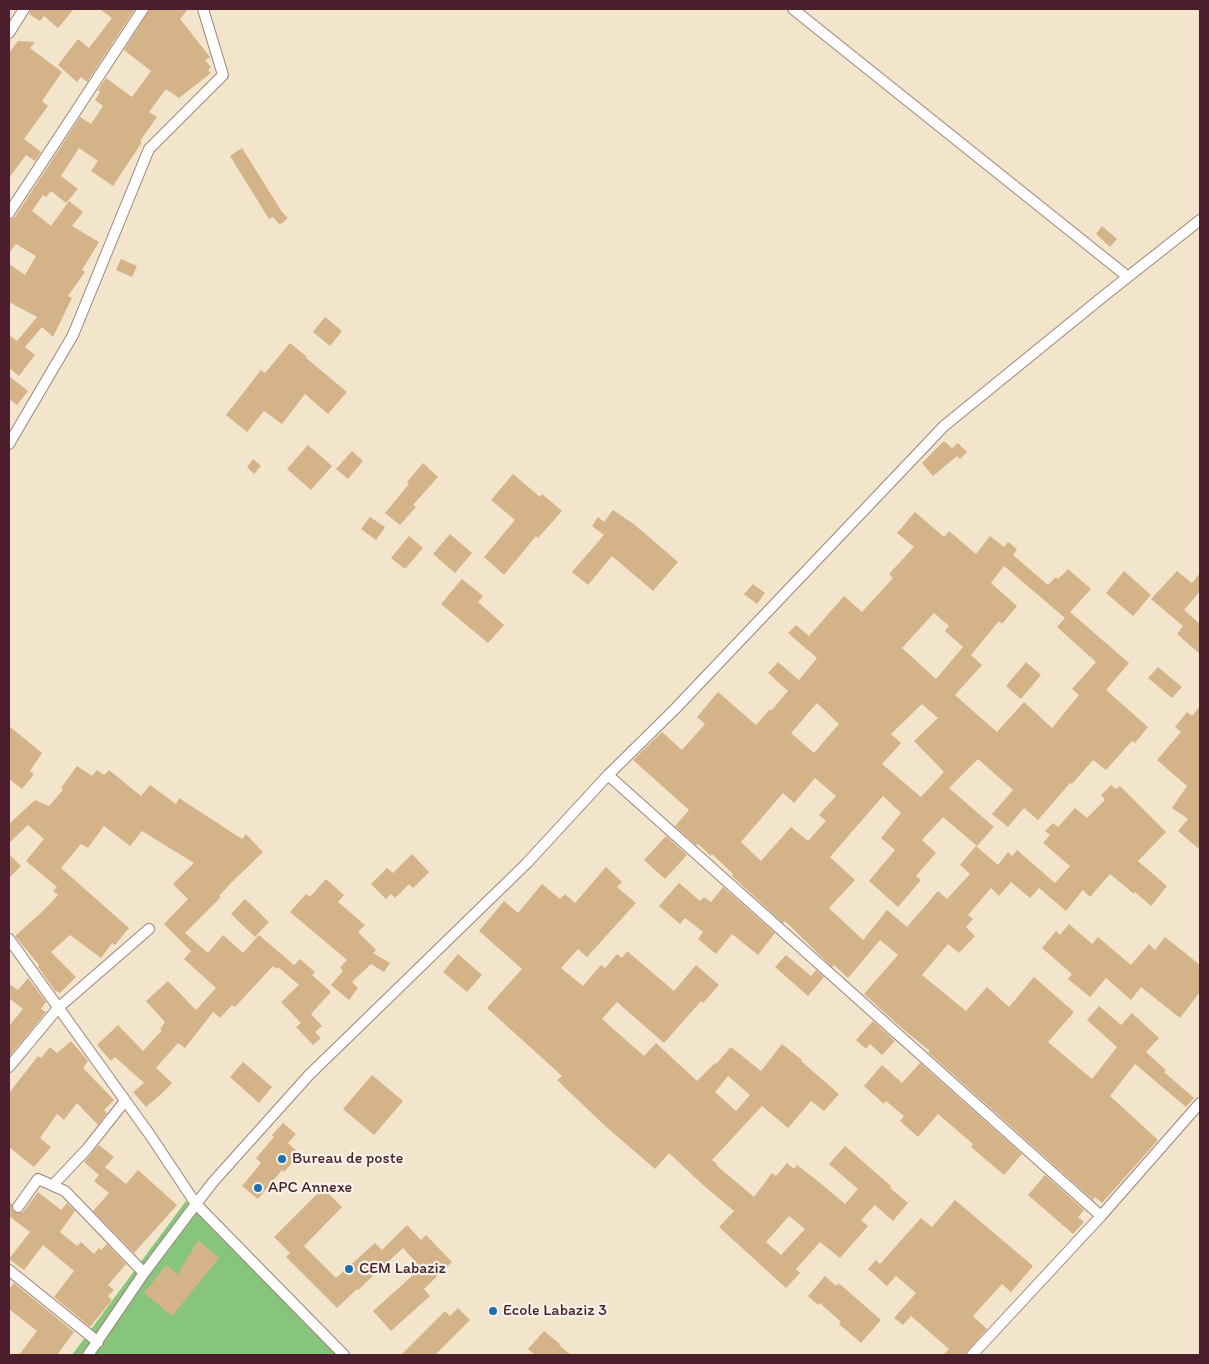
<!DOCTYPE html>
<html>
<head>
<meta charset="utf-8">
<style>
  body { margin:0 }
  #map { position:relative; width:1209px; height:1364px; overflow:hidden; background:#f3e5cc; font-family:Itim,sans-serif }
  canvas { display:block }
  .frame { position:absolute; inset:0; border:10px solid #4a1f2b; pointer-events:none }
</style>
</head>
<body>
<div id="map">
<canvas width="1209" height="1364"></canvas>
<div class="frame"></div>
</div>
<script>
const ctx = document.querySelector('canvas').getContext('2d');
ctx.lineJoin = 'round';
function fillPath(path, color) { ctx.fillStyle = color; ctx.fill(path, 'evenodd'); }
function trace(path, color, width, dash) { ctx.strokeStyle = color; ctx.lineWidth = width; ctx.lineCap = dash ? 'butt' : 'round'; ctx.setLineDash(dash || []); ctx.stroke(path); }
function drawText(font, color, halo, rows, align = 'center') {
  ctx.font = font + ' Itim,sans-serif'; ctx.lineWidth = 4.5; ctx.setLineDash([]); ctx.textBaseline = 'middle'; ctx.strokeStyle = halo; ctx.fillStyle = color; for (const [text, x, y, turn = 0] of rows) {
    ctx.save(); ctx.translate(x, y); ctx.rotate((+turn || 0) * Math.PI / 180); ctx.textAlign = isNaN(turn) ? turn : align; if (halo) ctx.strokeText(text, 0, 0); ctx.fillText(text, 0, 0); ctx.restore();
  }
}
const green = new Path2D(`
  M186,1201L337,1355H72Z`);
const building = new Path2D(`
  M31,9H74L58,28L44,16L40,21L29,14Z
  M100,9H135L87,82L81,77L77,82L58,65L78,39L89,48L112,18Z
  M150,9H188L180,19L210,57L205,60L211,67L208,70L211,73L179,98L166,89L149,112L157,117L140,141L142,142L113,186L91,171L98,161L79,148L61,176L78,189L66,203L51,191L46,197L43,195L32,211L51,226L69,201L83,212L72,226L99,242L82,270L85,272L68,296L72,298L53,337L42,327L25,347L35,355L19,376L9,368V335L17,341L37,317L9,302V264L25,275L36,256L16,244L9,253V220L15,217L80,117L91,124L103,106L95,100L100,92L98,90L106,78L132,97L151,71L124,50Z
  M18,41L35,42L30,48L62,72L42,101L48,106L24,139L41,152L35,161L26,155L9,178V53Z
  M242,148L282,212L288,218L280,225L273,217L269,219L230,156Z
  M1102,226L1117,239L1110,247L1096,234Z
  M121,259L137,266L132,277L116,270Z
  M325,317L342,331L330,346L313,332Z
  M290,343L307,357L306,358L347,392L328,414L305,394L282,424L264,411L247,432L226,415L261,370L265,373Z
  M9,376L28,391L17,405L9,399Z
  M944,441L952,448L958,443L967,452L960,459L957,456L933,476L922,463Z
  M308,445L332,466L311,490L287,469Z
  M352,451L363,461L348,479L336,469Z
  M253,459L261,466L254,474L247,467Z
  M423,463L438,477L413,505L416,507L400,525L385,513L409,484L407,482Z
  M513,474L540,497L542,494L562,511L538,538L536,536L504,575L484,557L515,520L491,500Z
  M613,510L635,525L678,562L653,591L612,556L588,585L572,572L604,535L592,526L598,517L604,522Z
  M915,512L944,537L949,531L976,554L990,536L1004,547L1008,542L1017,549L1013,555L1048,585L1056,577L1058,579L1068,569L1091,589L1070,612L1129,663L1106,690L1148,727L1135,743L1132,741L1106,770L1093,760L1072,784L1070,783L1038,820L1024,808L1008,827L992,814L1013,790L978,759L949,788L994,827L977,846L943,817L922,840L936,853L916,876L921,880L898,907L869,881L895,850L881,838L901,813L883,796L830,857L855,880L829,908L863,940L887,910L907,927L938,891L947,899L970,874L960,865L976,846L998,865L1008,852L1012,856L1017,850L1055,883L1070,866L1043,843L1050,835L1045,831L1053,823L1058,827L1075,808L1087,818L1105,800L1101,795L1111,785L1116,789L1120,786L1166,832L1138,861L1167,886L1151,906L1135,892L1134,894L1110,874L1090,897L1083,890L1066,911L1039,888L1030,898L1011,882L999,896L991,888L968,915L973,919L966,927L975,936L959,953L948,944L922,975L966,1011L987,987L1009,1007L1034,977L1074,1012L1048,1042L1092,1079L1117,1047L1087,1020L1099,1006L1121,1025L1132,1013L1159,1038L1146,1052L1166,1070L1164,1072L1194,1098L1186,1107L1135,1064L1110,1096L1158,1140L1102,1203L1095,1197L1093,1200L928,1052L930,1051L904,1030L864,994L898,955L880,940L848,978L834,965L832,967L785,921L783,923L732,876L733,874L712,854L711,856L698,844L696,845L675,826L689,810L633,760L662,732L682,750L705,724L697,717L718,692L756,725L770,709L771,711L788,691L768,673L778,662L799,680L817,658L788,633L796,625L809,636L844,596L862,612L893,578L889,574L914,547L897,533ZM1004,566L1065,618L1057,627L1096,662L1072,689L1079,695L1052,728L1024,702L997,732L955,695L982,665L971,655L999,621L1002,624L1017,606L991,583ZM934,613L949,626L945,631L963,647L936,679L902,648ZM817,703L839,724L814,753L791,733ZM922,704L938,718L914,741L944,772L921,797L882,764L901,743L891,734ZM815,778L836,796L819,815L826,821L808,841L791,827L761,861L741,842L783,793L794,803Z
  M370,517L385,527L376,540L361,529Z
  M450,534L472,553L455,573L433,554Z
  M409,536L423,548L405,569L391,558Z
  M1124,571L1151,595L1133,616L1106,593Z
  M1177,571L1192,583L1200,573V591L1184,610L1200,624V654L1177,634L1183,626L1151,599Z
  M462,579L483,596L478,602L504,625L488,643L441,604Z
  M753,584L765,593L757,604L744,594Z
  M1026,662L1041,675L1021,699L1006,686Z
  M1158,667L1182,687L1172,698L1148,678Z
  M1200,706V850L1178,831L1188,819L1172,808L1187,786L1157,760L1181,732L1175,727L1187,712L1192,716Z
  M9,726L42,753L30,771L34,774L22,789L9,779Z
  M77,766L92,776L97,770L104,775L109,770L141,796L150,785L176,804L179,798L242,839L246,834L263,852L232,882L219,896L221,897L185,933L208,953L223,935L243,953L259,935L294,965L300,959L315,972L312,975L331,992L311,1014L322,1026L315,1032L321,1038L313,1045L296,1027L301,1023L281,1002L299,985L278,967L277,969L273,966L235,1007L232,1005L220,1018L213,1012L185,1048L178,1043L156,1068L172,1083L161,1094L146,1107L133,1092L144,1083L115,1057L111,1061L97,1045L118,1025L143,1051L162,1030L160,1029L165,1022L146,1001L168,981L196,1010L216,988L184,959L191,951L164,924L188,899L173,884L194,863L142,831L130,846L104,826L88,848L81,844L61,868L129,928L115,945L112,943L101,958L70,935L51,952L76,977L60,993L57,991L56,992L38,967L39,965L15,936L44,910L58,895L53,891L57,887L26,861L44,839L28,825L9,843V824L35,800L49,806L63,790L61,788Z
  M666,836L687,855L665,879L644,860Z
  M9,854L21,866L9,878Z
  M412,854L429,872L413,888L409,884L395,898L391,894L386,899L371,884L387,868L393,873Z
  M606,867L622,882L617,887L636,903L587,957L578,949L561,968L583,986L601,965L605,968L617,954L622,958L627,951L674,991L696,965L719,985L703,1003L701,1001L664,1043L617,1002L602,1019L644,1056L656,1043L697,1081L715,1063L716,1064L731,1047L761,1071L782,1044L802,1060L801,1061L839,1094L824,1111L811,1101L788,1128L762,1106L712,1160L717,1164L716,1165L754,1197L772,1173L776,1176L787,1163L794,1169L797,1165L819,1182L845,1204L858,1189L829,1164L845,1146L891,1186L890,1188L908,1203L893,1221L875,1205L861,1220L868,1226L840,1258L820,1242L796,1269L800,1273L786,1288L719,1227L734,1211L703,1185L669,1153L655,1169L603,1124L557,1080L562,1076L487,1008L522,969L479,931L504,901L518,913L542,884L560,899L565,894L575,903ZM728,1076L750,1095L736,1111L715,1092ZM789,1216L805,1229L781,1255L766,1242Z
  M326,879L344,895L338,902L365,925L358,932L376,950L373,953L390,963L384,972L371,964L352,982L358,988L349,1000L331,985L343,971L340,967L347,960L290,912L306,894L310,897Z
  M679,883L700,901L704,897L711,902L723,887L775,933L758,955L732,934L716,954L698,939L703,932L685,918L680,924L659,906Z
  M245,899L269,922L255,937L231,914Z
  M1069,924L1092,944L1098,937L1131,965L1149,944L1155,950L1165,937L1200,965V992L1180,1018L1141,987L1131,1000L1106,978L1090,997L1068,979L1072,974L1042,948L1056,931L1060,935Z
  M458,954L482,975L467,992L443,972Z
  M786,955L811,976L816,970L824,977L808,996L775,967Z
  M28,978L46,1002L41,1009L46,1012L9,1057V1026L23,1009L9,998V984L18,990Z
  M873,1021L895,1041L882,1055L870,1044L866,1049L856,1040Z
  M71,1041L88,1061L83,1068L114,1100L104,1110L107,1113L98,1125L77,1103L64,1120L57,1114L40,1138L51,1147L34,1167L9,1147V1093L38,1056L41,1058L50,1047L57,1053Z
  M243,1062L272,1087L259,1103L230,1077Z
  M920,1063L1022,1154L1004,1175L971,1147L973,1144L938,1114L918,1137L900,1121L904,1116L886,1101L884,1104L864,1086L882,1065L902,1083Z
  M372,1075L403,1101L374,1135L343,1109Z
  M283,1123L296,1134L288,1143L300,1154L284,1172L282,1170L258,1199L242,1186L261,1163L256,1158L274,1137L272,1135Z
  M99,1145L114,1157L105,1167L126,1184L138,1170L177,1205L134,1253L93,1211L109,1193L94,1181L99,1175L84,1162Z
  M1045,1175L1084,1210L1078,1217L1084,1222L1073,1234L1028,1195Z
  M323,1188L342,1207L304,1246L336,1278L375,1243L382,1250L407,1225L421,1240L426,1235L452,1262L424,1289L430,1296L391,1331L373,1311L421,1268L403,1248L358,1290L357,1289L337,1308L286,1257L290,1253L274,1237Z
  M38,1192L61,1210L67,1203L75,1211L60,1232L77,1246L81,1242L94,1254L99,1248L101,1250L107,1244L126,1264L108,1285L114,1290L108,1296L112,1300L90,1327L54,1297L74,1271L43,1245L24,1270L9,1259L30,1232L9,1216V1202L12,1204V1209L14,1212L20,1213L23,1212Z
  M955,1200L1033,1266L1011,1292L1002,1284L973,1316L987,1329L964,1355H943L949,1349L911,1316L903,1325L894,1318L916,1293L896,1276L887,1286L868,1269L876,1260L880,1264L921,1218L932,1227Z
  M198,1240L219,1258L172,1316L144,1293L166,1265L178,1274Z
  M825,1276L836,1286L838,1284L841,1285L881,1320L861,1343L839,1324L841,1322L820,1303L818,1305L808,1296Z
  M14,1283L74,1332L57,1355H19L37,1331L9,1309V1289Z
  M458,1308L470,1320L435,1355H401L445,1311L450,1316Z
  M544,1331L560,1344L559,1345L571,1355H535L528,1349Z`);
const minor = new Path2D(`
  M793,9L1128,277
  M9,33L24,9
  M9,213L143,9
  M9,444L73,335L149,149L223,75L203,9
  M608,775L1101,1216
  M9,939L150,1135L196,1204L344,1355
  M9,1067L58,1008L149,929
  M53,1185L87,1149L125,1101
  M18,1207L38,1179L65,1191L144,1273
  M9,1270L98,1342
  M88,1355L144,1273L196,1204L213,1182L309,1075L527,863L608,775L675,709L944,426L1105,295L1200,220
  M972,1355L1101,1216L1200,1103`);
const markers = [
  [282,1159,5,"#1f6fb2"],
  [258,1188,5,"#1f6fb2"],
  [349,1269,5,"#1f6fb2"],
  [493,1311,5,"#1f6fb2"]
];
const poiNames = [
  ["Bureau de poste",292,1159],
  ["APC Annexe",268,1188],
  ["CEM Labaziz",359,1269],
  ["Ecole Labaziz 3",503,1311]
];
fillPath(green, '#87c57c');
fillPath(building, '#d4b388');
trace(minor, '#9e827c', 12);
trace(minor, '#fff', 10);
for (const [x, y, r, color] of markers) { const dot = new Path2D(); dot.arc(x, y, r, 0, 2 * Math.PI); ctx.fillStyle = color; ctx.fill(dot); trace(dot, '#f7f3e8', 2); }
drawText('16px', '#4a1f2b', '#f7f3e8', poiNames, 'left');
</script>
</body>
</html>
